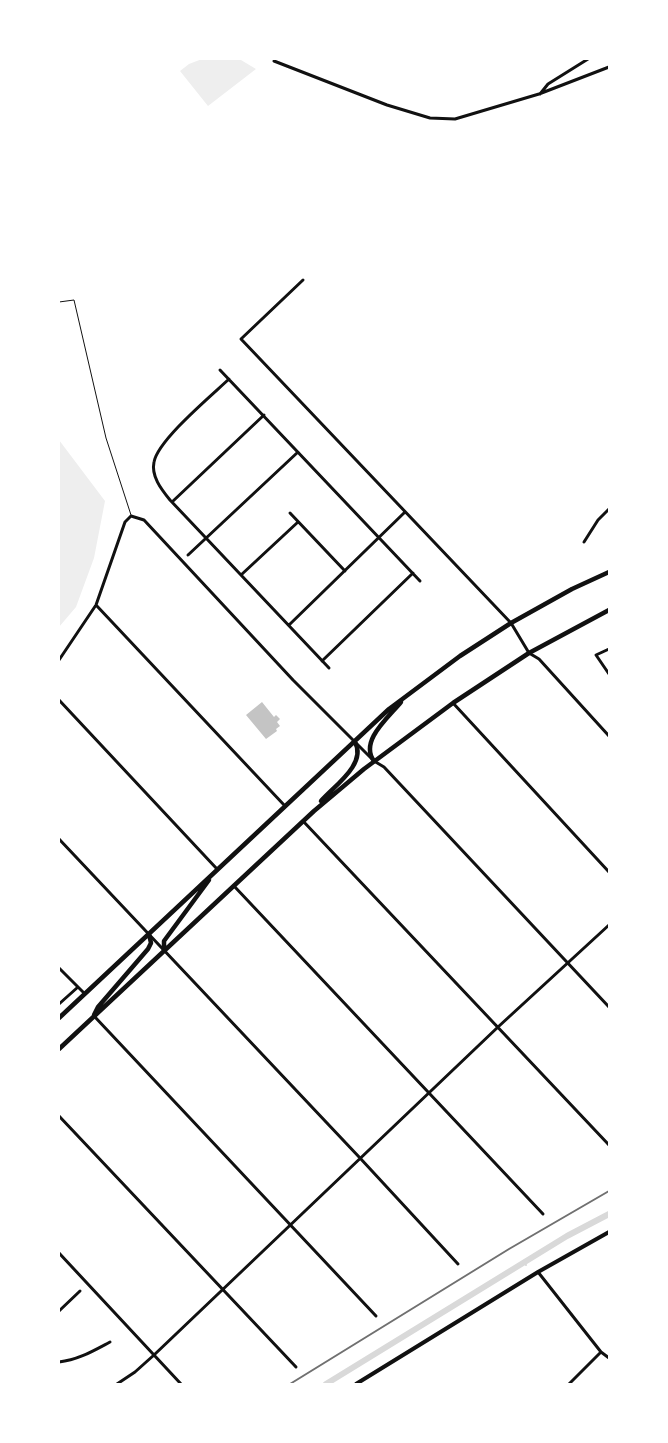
<!DOCTYPE html>
<html>
<head>
<meta charset="utf-8">
<style>
  body { margin:0 }
  #map { position:relative; width:668px; height:1443px; overflow:hidden; background:#fff; font-family:"Archivo Narrow",sans-serif }
  canvas { display:block }
  .frame { position:absolute; inset:0; border:60px solid #fff; pointer-events:none }
</style>
</head>
<body>
<div id="map">
<canvas width="668" height="1443"></canvas>
<div class="frame"></div>
</div>
<script>
const ctx = document.querySelector('canvas').getContext('2d');
ctx.lineJoin = 'round';
function fillPath(path, color) { ctx.fillStyle = color; ctx.fill(path, 'evenodd'); }
function trace(path, color, width, dash) { ctx.strokeStyle = color; ctx.lineWidth = width; ctx.lineCap = dash ? 'butt' : 'round'; ctx.setLineDash(dash || []); ctx.stroke(path); }
const green = new Path2D(`
  M202,59L241,60L256,69L208,106L180,71L189,64Z
  M59,440L105,501L94,558L76,607L59,627Z`);
const stream = new Path2D(`
  M525,1263L526,1265`);
const canal = new Path2D(`
  M326,1384L567,1236L609,1214`);
const building = new Path2D(`
  M262,702L274,717L276,715L280,719L277,722L280,726L276,729L277,731L266,739L246,715Z`);
const service = new Path2D(`
  M59,302L74,300L106,438L131,515`);
const minor = new Path2D(`
  M274,61L387,105L430,118L455,119L539,94L609,67
  M540,94L548,84L588,59
  M303,280L241,339L511,623L529,653L539,659L609,736
  M220,370L420,581
  M229,379C211,396 158,440 154,462C151,476 161,489 170,500L329,668
  M172,502L264,415
  M290,513L345,571
  M584,542L598,520L609,509
  M188,555L298,452
  M241,575L298,522
  M96,605L285,806
  M289,625L405,512
  M609,649L596,655L609,674
  M59,660L96,605L125,522L131,516L144,520L293,680L374,761L384,767L609,1007
  M322,661L413,573
  M59,700L217,869
  M453,703L609,872
  M303,821L609,1145
  M59,839L360,1158L458,1264
  M234,886L543,1214
  M59,968L85,994
  M59,1004L78,987
  M94,1016L376,1316
  M59,1116L296,1367
  M59,1253L181,1384
  M538,1272L601,1352L609,1358
  M59,1311L80,1291
  M59,1362C78,1360 93,1351 110,1342
  M117,1384L135,1372L154,1355L498,1027L609,925
  M569,1384L601,1352`);
const tertiary = new Path2D(`
  M356,1384L538,1272L609,1232`);
const primary = new Path2D(`
  M374,761C359,741 389,717 401,702
  M321,801C334,786 367,764 355,742
  M164,951V941L209,880
  M94,1015L98,1007L148,949L151,943L149,934
  M59,1018L389,709L460,656L511,623L572,589L609,572
  M59,1049L314,811L364,769L453,703L529,653L609,610`);
const rail = new Path2D(`
  M290,1384L509,1249L609,1191`);
fillPath(green, '#eee');
trace(stream, '#d9d9d9', 2);
trace(canal, '#d9d9d9', 6);
fillPath(building, '#c4c4c4');
trace(service, '#111', 1);
trace(minor, '#111', 3);
trace(tertiary, '#111', 4);
trace(primary, '#111', 4.5);
trace(rail, '#707070', 2);
</script>
</body>
</html>
